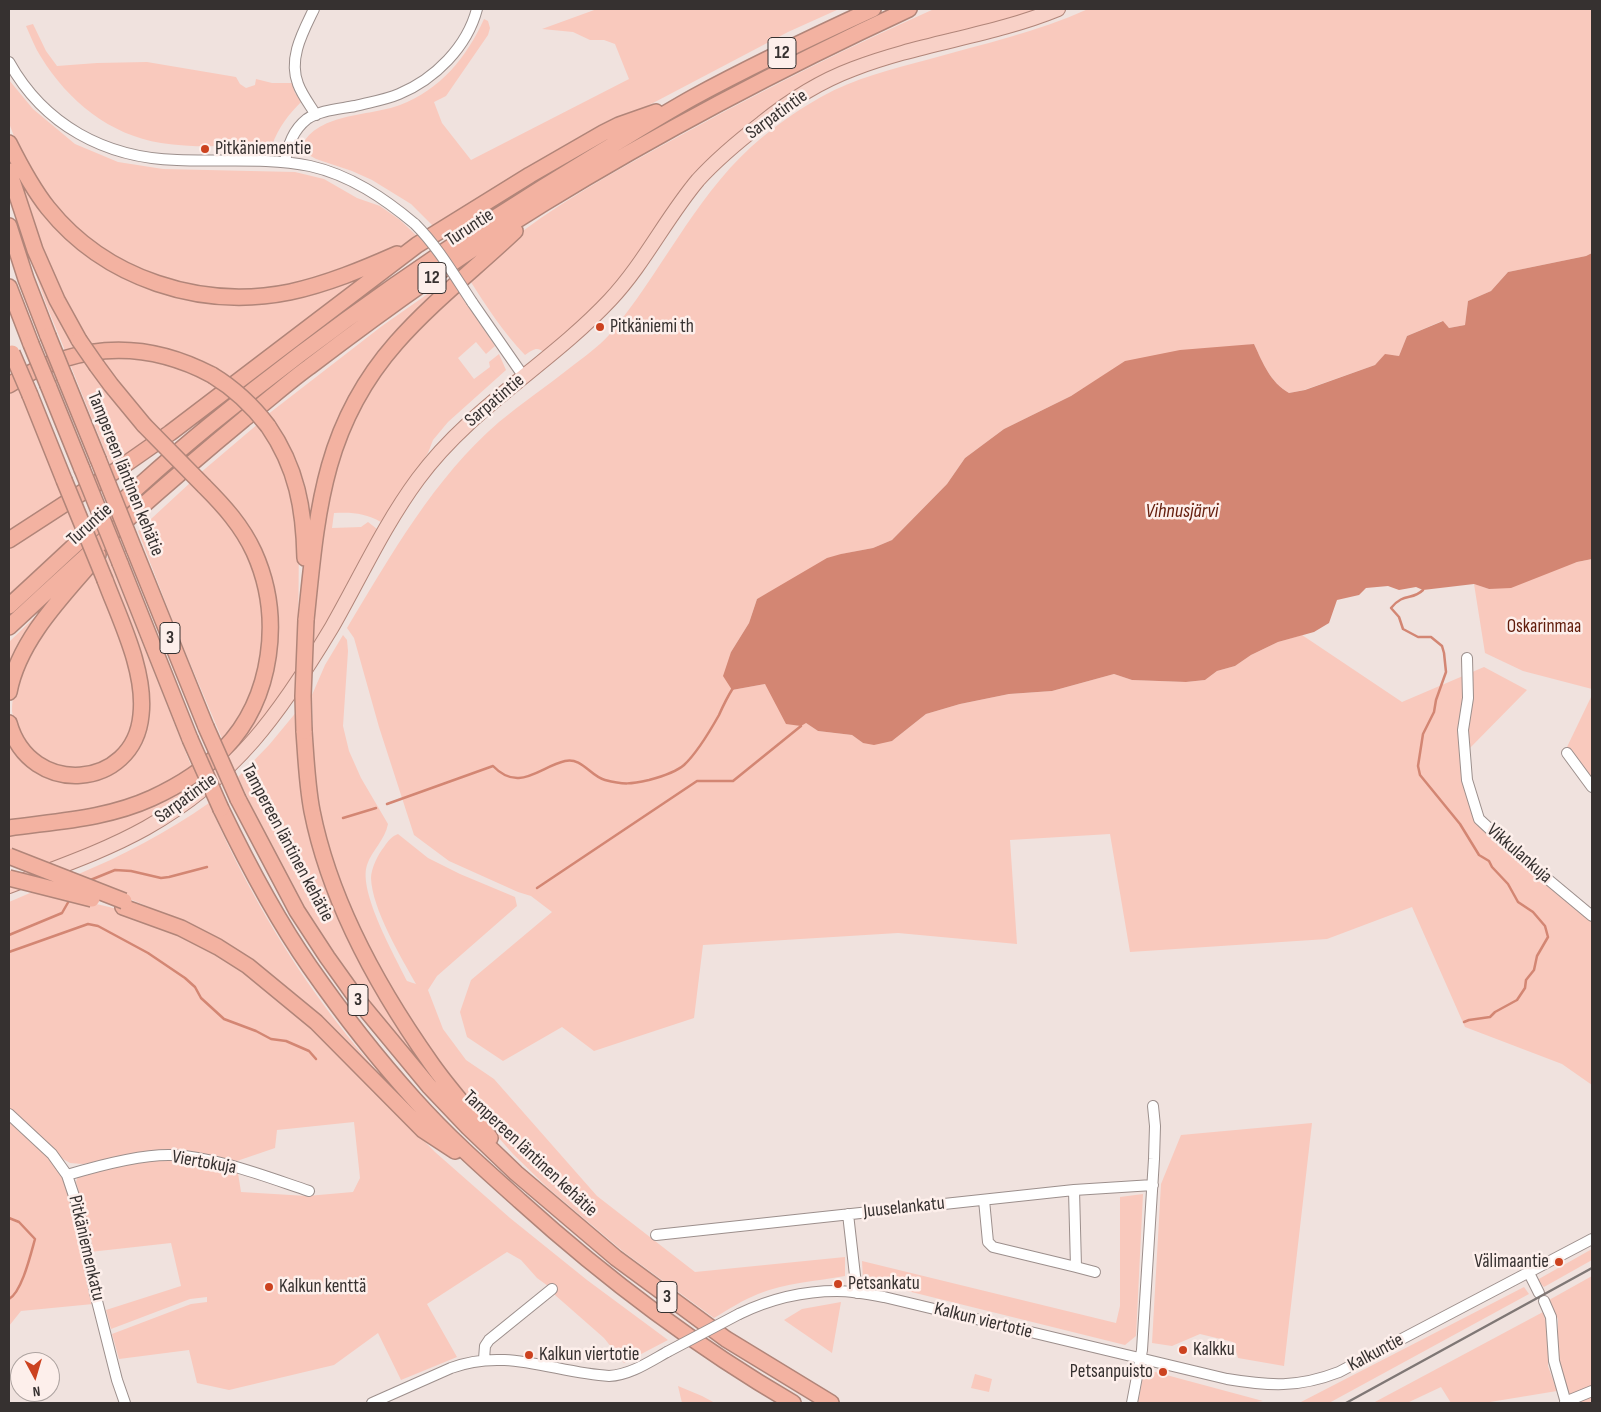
<!DOCTYPE html>
<html>
<head>
<meta charset="utf-8">
<style>
  body { margin:0 }
  #map { position:relative; width:1601px; height:1412px; overflow:hidden; background:#f0e2de; font-family:"Sofia Sans Condensed",sans-serif }
  canvas { display:block }
  .frame { position:absolute; inset:0; border:10px solid #363130; pointer-events:none }
  .north { position:absolute; left:10px; top:1352px; width:50px; height:50px; box-sizing:border-box; background:#fdefeb; border:1px solid #ada3a0; border-radius:50%; rotate:174deg; font-size:14px; font-weight:700; line-height:20px; text-align:center; color:#363130 }
  .north::after { content:''; display:block; margin:auto; width:18px; height:22px; background:#cc421f; clip-path:polygon(50% 0,100% 100%,50% 72%,0 100%) }
</style>
</head>
<body>
<div id="map">
<canvas width="1601" height="1412"></canvas>
<div class="frame"></div>
<div class="north">N</div>
</div>
<script>
const ctx = document.querySelector('canvas').getContext('2d');
ctx.lineJoin = 'round';
function fillPath(path, color) { ctx.fillStyle = color; ctx.fill(path, 'evenodd'); }
function trace(path, color, width, dash) { ctx.strokeStyle = color; ctx.lineWidth = width; ctx.lineCap = dash ? 'butt' : 'round'; ctx.setLineDash(dash || []); ctx.stroke(path); }
function drawText(font, color, halo, rows, align = 'center') {
  ctx.font = font + ' "Sofia Sans Condensed",sans-serif'; ctx.lineWidth = 5; ctx.setLineDash([]); ctx.textBaseline = 'middle'; ctx.strokeStyle = halo; ctx.fillStyle = color; for (const [text, x, y, turn = 0] of rows) {
    ctx.save(); ctx.translate(x, y); ctx.rotate((+turn || 0) * Math.PI / 180); ctx.textAlign = isNaN(turn) ? turn : align; if (halo) ctx.strokeText(text, 0, 0); ctx.fillText(text, 0, 0); ctx.restore();
  }
}
const green = new Path2D(`
  M597,9H839L788,32L596,133L435,228L411,204L372,180L352,171L316,159L300,150C314,112 369,117 400,105C440,90 467,57 484,19L488,21L490,28L488,35L446,96L434,102L442,123L471,160L629,79L615,44L604,40H590L573,32L542,29Z
  M934,9H1048L849,67L704,168L633,265L603,301L545,353C537,346 534,349 525,355C503,332 486,306 469,279C486,264 502,247 520,233C575,192 636,160 696,127C773,85 853,45 934,9Z
  M1088,9H1592V253L1586,256L1508,272L1491,291L1468,301L1465,325L1449,328L1442,321L1407,336L1399,356L1385,355L1375,365L1304,390L1289,393C1270,382 1263,363 1254,344L1125,362L1071,396L1004,429L965,458L947,484L892,540L873,548L842,554L757,599L749,623L731,652L732,690L765,684L806,723L818,731L852,735L863,743L892,741L926,714L960,704L1009,694L1052,691L1114,674L1132,680L1186,682L1205,680L1217,671L1235,666L1251,655L1278,642L1302,635L1402,702L1484,667L1527,690L1467,751L1479,819L1592,920V1085L1562,1064L1465,1027L1412,907L1327,939L1130,952L1110,834L1010,840L1017,944L898,933L703,945L694,1018L594,1051L562,1027L503,1061L467,1037L460,1012L471,980L552,912L531,896L518,892L449,861L414,835L379,727L354,638L347,628C391,555 434,478 499,422C522,403 547,386 571,367C584,357 598,347 609,335C660,275 693,200 751,147C772,128 796,111 821,97C855,78 892,69 930,59C983,44 1037,32 1088,9Z
  M33,24L46,51L57,66L97,63L147,62L236,77L240,84L246,88L255,85L256,79L272,83H292L295,93L302,101C288,115 279,127 272,145C236,145 197,149 161,143C110,135 68,101 41,57C35,48 31,37 26,26Z
  M9,80L33,109L75,144L118,162L163,169L295,172L324,179L357,198L380,206L400,220L419,238L374,259L330,276L254,293L170,282L130,267L99,249L71,225L45,197L22,158L9,123Z
  M9,150L60,229L189,299L232,304L268,302L392,261L231,382L205,365L91,347L44,262L12,172L9,160Z
  M23,237L78,350L66,353L46,304Z
  M449,279L453,284L362,383L313,513L310,510L305,485L296,459L282,435L267,415L382,326Z
  M458,290L495,346L486,354L476,342L458,358L474,379L490,367L489,362L499,354L506,370L448,422L433,440L428,453L381,522C365,513 352,512 334,513L332,528L361,527L368,522L377,529L341,600L313,646C316,555 323,452 378,376C401,344 430,317 458,290Z
  M98,357H141L199,375L221,389L160,436Z
  M87,360L152,442L112,469L70,364Z
  M20,384L67,500L9,536V392Z
  M259,423L284,467L299,526L298,673L268,715L230,759L226,750L253,714L271,589L199,474Z
  M191,482L217,508L253,560L267,628L258,678L238,722L223,741L178,635L138,531Z
  M70,509L80,531L9,596V549Z
  M108,557L192,768L159,789L114,807L9,822V742L23,762L44,776L72,782L92,780L114,771L148,710L103,562Z
  M1592,559V689L1523,671L1485,653L1474,584L1489,589L1577,562Z
  M95,571C109,608 140,672 136,711C133,742 119,759 89,767C84,768 76,772 71,771C64,770 45,763 39,759C29,753 13,722 12,711C12,697 16,683 21,670C35,633 69,599 95,571Z
  M67,586L9,674V642Z
  M343,635L347,640L348,651L343,726L349,751L361,778L388,824C385,840 372,850 367,865C358,892 395,956 407,981L416,984C401,957 372,909 371,878C371,869 378,854 384,847C388,841 392,836 398,834L428,858L460,874L515,897L517,906L437,976L428,990L443,1029L466,1060L494,1079L597,1196L695,1272L845,1257V1276C817,1281 785,1283 758,1294C743,1300 729,1309 714,1318L625,1253L549,1189L513,1154L461,1095L379,974L333,873L315,795L312,695L325,665Z
  M1592,695V782L1567,747Z
  M298,710L332,894L460,1109C418,1063 378,1017 342,966C301,907 268,843 238,777L269,745Z
  M197,777L200,785L152,817L85,850L45,866L9,851V833L67,827Z
  M209,803C242,880 284,953 335,1020C363,1057 395,1091 426,1126C380,1079 334,1027 283,984C223,935 145,905 74,876C122,856 166,833 209,803Z
  M37,890L122,910L215,950L283,998L435,1152L510,1218L587,1280L668,1340L624,1363L604,1338L555,1295V1291L537,1278L521,1260L507,1252L427,1304L457,1357L401,1380L378,1333L334,1365L229,1390L197,1383L189,1350L119,1359L112,1334L191,1304L207,1302V1297L190,1299L111,1329L106,1310L181,1286L171,1243L90,1252L79,1192L76,1182L78,1176L86,1173C110,1168 137,1160 162,1159C188,1159 213,1166 238,1173L241,1192L307,1196L353,1192L360,1178L354,1122L277,1130L275,1148L234,1162L147,1153L83,1164L70,1163L63,1159L9,1109V902Z
  M9,1122L51,1159L64,1179L74,1205L93,1304L21,1311L9,1326Z
  M1312,1123L1284,1366L1238,1358L1233,1342L1200,1334L1172,1346L1152,1343L1161,1184L1181,1135Z
  M1143,1194L1136,1336L1125,1345L863,1280L862,1261L1116,1323L1120,1306V1197Z
  M1592,1249V1260L1544,1287L1537,1280Z
  M1592,1276V1403H1571L1558,1364V1319L1549,1300Z
  M1524,1287L1529,1294L1329,1403H1299Z
  M841,1302L832,1353L784,1320L802,1309Z
  M1543,1312L1549,1333L1548,1366L1557,1391L1484,1403H1451L1441,1387L1407,1403H1373Z
  M1144,1369L1263,1401L1250,1403H1138Z
  M975,1374L992,1379L989,1392L971,1388Z
  M678,1386L702,1396L715,1403H682Z`);
const water = new Path2D(`
  M1592,253V559L1577,562L1511,588L1489,589L1474,584L1423,590L1416,587L1399,590L1388,586L1366,588L1359,595L1337,600L1329,623L1314,632L1278,642L1251,655L1235,666L1217,671L1205,680L1186,682L1132,680L1114,674L1052,691L1009,694L960,704L926,714L892,741L874,745L863,743L852,735L818,731L806,723L801,726L786,724L765,684L732,690L723,676L731,652L749,623L757,599L827,558L841,554L873,548L892,540L947,484L965,458L1004,429L1071,396L1125,361L1180,350L1254,344C1263,363 1270,382 1289,393L1305,390L1375,365L1385,354L1399,356L1407,336L1443,321L1449,328L1465,325L1468,301L1491,291L1508,272L1586,256Z`);
const stream = new Path2D(`
  M1423,590C1412,601 1404,592 1391,608L1399,617L1403,629L1418,637H1431L1442,646L1444,653L1446,672L1436,700L1434,712L1423,734L1418,766L1420,775L1460,824L1479,855L1489,861L1492,867L1508,884L1518,902L1533,912L1545,926L1548,937L1537,956L1534,970L1526,980L1525,988L1517,1000L1495,1012L1490,1017L1469,1020L1464,1022
  M387,804L493,766C519,793 539,767 565,761C582,757 590,776 605,780C624,785 631,784 649,780C660,777 676,772 684,765C698,752 710,731 719,715C723,706 728,696 733,688
  M343,818L376,808
  M88,881L115,870L131,871L161,878L169,877L207,867
  M537,888L697,781H733L801,726
  M9,935L62,913L70,899
  M9,952L88,924L98,926L148,953L185,978L195,987L201,998L224,1019L256,1031L271,1039L286,1041L309,1051L316,1059
  M9,1218L19,1222L35,1239C31,1253 22,1292 9,1299`);
const minor = new Path2D(`
  M314,9C303,32 288,58 298,84C302,95 310,105 316,115
  M9,62C44,125 105,158 177,160C221,162 267,157 310,166C350,175 384,198 415,224
  M285,162C288,145 293,130 307,119C320,110 340,109 355,106C370,102 385,100 399,94C435,79 467,47 477,9
  M472,302L524,377
  M1467,658L1468,698L1463,730L1467,780L1479,819L1508,846L1592,916
  M1567,753L1592,787
  M9,1114L52,1154L67,1175L79,1211L95,1293L117,1380L125,1403
  M67,1175C97,1166 141,1154 172,1155C216,1157 267,1177 309,1191
  M984,1200L988,1242L993,1247L1076,1267L1074,1190
  M848,1214L857,1293
  M656,1235L1074,1190L1153,1185
  M1076,1267L1095,1272
  M1529,1273L1539,1293
  M1544,1301L1551,1317L1554,1361L1566,1403
  M739,1314C770,1299 803,1291 837,1291C852,1291 868,1294 884,1297L1227,1379C1269,1386 1298,1388 1339,1372L1592,1239
  M484,1359L485,1346L489,1340L552,1289
  M1565,1402L1592,1391
  M372,1403L451,1368C506,1347 555,1373 609,1376C630,1375 649,1362 667,1352
  M1132,1403L1142,1350L1154,1159L1155,1126L1153,1106`);
const major = new Path2D(`
  M9,886C55,868 103,852 146,828C235,778 281,712 332,627C360,578 384,525 418,479C470,408 550,364 610,300C644,264 666,218 698,180C717,159 740,140 762,123C789,101 821,81 853,69C920,43 992,36 1058,9`);
const highway = new Path2D(`
  M9,143C20,165 32,188 48,208C105,279 201,310 290,292C327,284 363,269 397,254
  M9,171L35,250L57,300L79,340
  M9,226L26,279L48,336
  M9,287L31,344
  M97,366L111,385L144,425
  M65,378L98,459
  M9,385C75,343 142,338 212,375
  M48,385L82,469
  M30,395L64,480
  M268,426C297,468 304,509 305,558
  M9,540L120,468L170,433L417,245L530,175L603,133L619,125L656,112
  M134,549L206,727
  M120,563L190,739
  M9,606C76,545 140,482 210,425C332,325 461,236 596,155C628,136 660,116 692,98C751,66 812,37 873,9
  M306,620C317,514 322,427 396,343C432,302 476,268 515,231
  M9,627C85,556 163,486 244,419C266,402 287,383 309,367C385,309 463,253 544,203C662,131 784,67 909,9
  M9,692C19,639 64,595 98,555
  M9,723C30,798 134,790 141,715C146,671 120,620 105,580
  M304,731C306,758 307,785 312,811C330,902 378,988 431,1063C449,1089 471,1112 490,1138
  M238,799L297,911L327,957L357,999L429,1086L468,1127L516,1173L616,1258L726,1339L831,1403
  M221,809C247,863 275,917 310,967C342,1013 376,1057 414,1099C447,1136 483,1168 520,1201C604,1277 695,1346 793,1403
  M9,828C58,821 106,819 152,798C178,786 204,770 224,749C273,698 283,616 254,552C242,526 224,506 204,486
  M123,907L181,928L218,947L248,966L316,1022L423,1130L455,1151`);
const rail = new Path2D(`
  M1346,1403L1592,1268`);
const minorBridge = new Path2D(`
  M415,224C438,247 454,275 472,302
  M667,1352L739,1314`);
const highwayBridge = new Path2D(`
  M48,336L65,378
  M79,340L97,366
  M31,344L48,385
  M12,353L30,395
  M212,375C235,389 252,405 268,426
  M144,425L204,486
  M98,459L134,549
  M82,469L120,563
  M64,480L105,580
  M206,727L238,799
  M304,731L303,696L306,620
  M190,739L221,809
  M9,856L124,901
  M9,878L92,899`);
const markers = [
  [205,149,5,"#cc421f"],
  [600,327,5,"#cc421f"],
  [1559,1262,5,"#cc421f"],
  [838,1284,5,"#cc421f"],
  [269,1287,5,"#cc421f"],
  [1183,1350,5,"#cc421f"],
  [529,1355,5,"#cc421f"],
  [1163,1372,5,"#cc421f"]
];
const shields = [
  [782,53,28],
  [432,278,28],
  [170,638,20],
  [358,1000,20],
  [667,1297,20]
];
const shieldNames = [
  ["12",782,53],
  ["12",432,278],
  ["3",170,638],
  ["3",358,1000],
  ["3",667,1297]
];
const streetNames = [
  ["Sarpatintie",777,115,-36],
  ["Turuntie",470,228,-33],
  ["Sarpatintie",495,401,-40],
  ["Tampereen läntinen kehätie",125,474,68],
  ["Turuntie",90,525,-42],
  ["Sarpatintie",186,799,-36],
  ["Tampereen läntinen kehätie",287,843,62],
  ["Vikkulankuja",1519,854,41],
  ["Tampereen läntinen kehätie",530,1154,43],
  ["Viertokuja",204,1163,10],
  ["Juuselankatu",904,1208,-6],
  ["Pitkäniemenkatu",86,1248,77],
  ["Kalkun viertotie",983,1321,14],
  ["Kalkuntie",1376,1353,-28]
];
const poiNames = [
  ["Pitkäniementie",215,149],
  ["Pitkäniemi th",610,327],
  ["Välimaantie",1549,1262,"right"],
  ["Petsankatu",848,1284],
  ["Kalkun kenttä",279,1287],
  ["Kalkku",1193,1350],
  ["Kalkun viertotie",539,1355],
  ["Petsanpuisto",1153,1372,"right"]
];
const parkNames = [
  ["Oskarinmaa",1544,627]
];
const waterNames = [
  ["Vihnusjärvi",1182,512]
];
fillPath(green, '#f9c9bd');
fillPath(water, '#d38673');
trace(stream, '#d38673', 2.5);
trace(minor, '#9c8f8c', 12);
trace(major, '#b18579', 16);
trace(highway, '#b18579', 18);
trace(minor, '#fff', 10);
trace(major, '#f8d1c7', 14);
trace(highway, '#f3b2a1', 15);
trace(rail, '#7f7775', 2.5);
trace(minorBridge, '#9c8f8c', 12, []);
trace(highwayBridge, '#b18579', 18, []);
trace(minorBridge, '#fff', 10);
trace(highwayBridge, '#f3b2a1', 15);
for (const [x, y, r, color] of markers) { const dot = new Path2D(); dot.arc(x, y, r, 0, 2 * Math.PI); ctx.fillStyle = color; ctx.fill(dot); trace(dot, '#fdefeb', 2); }
for (const [x, y, w] of shields) { const box = new Path2D(); box.roundRect(x - w / 2, y - 15.5, w, 31, 4); ctx.fillStyle = '#fdefeb'; ctx.fill(box); trace(box, '#363130', 1); }
drawText('bold 18px', '#363130', null, shieldNames);
drawText('19px', '#363130', '#fdefeb', streetNames);
drawText('19px', '#363130', '#fdefeb', poiNames, 'left');
drawText('19px', '#611c0b', '#fdefeb', parkNames);
drawText('italic 20px', '#66200f', '#fdefeb', waterNames);
</script>
</body>
</html>
